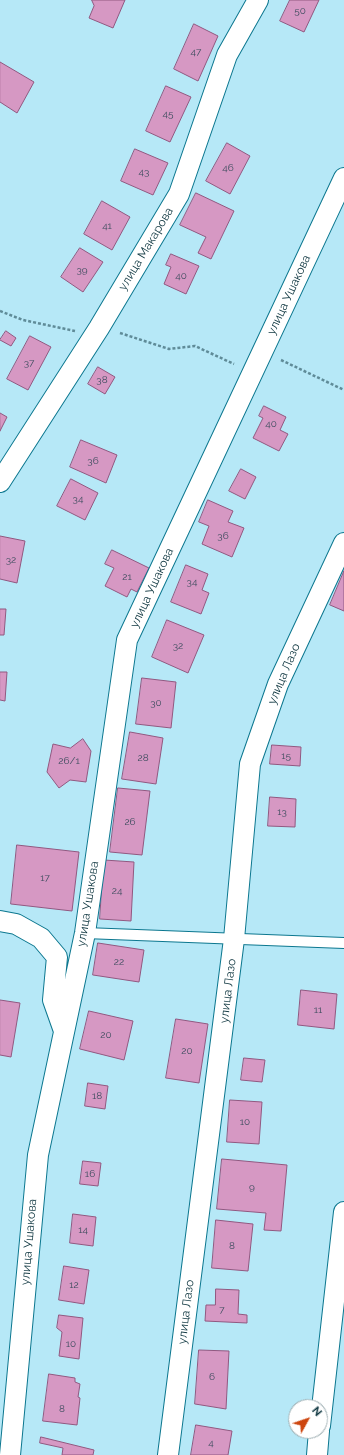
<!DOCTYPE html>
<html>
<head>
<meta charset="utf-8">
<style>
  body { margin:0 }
  #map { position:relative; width:344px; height:1455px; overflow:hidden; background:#b6e8f7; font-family:Raleway,sans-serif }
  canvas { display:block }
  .north { position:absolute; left:288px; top:1399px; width:40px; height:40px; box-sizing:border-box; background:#fff; border:1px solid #9eaeb2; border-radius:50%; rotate:50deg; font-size:11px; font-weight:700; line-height:16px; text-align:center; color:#0c343e }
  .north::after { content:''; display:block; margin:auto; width:14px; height:18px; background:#cd460f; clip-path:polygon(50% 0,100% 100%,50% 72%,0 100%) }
</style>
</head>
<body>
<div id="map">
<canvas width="344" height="1455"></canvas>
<div class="north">N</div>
</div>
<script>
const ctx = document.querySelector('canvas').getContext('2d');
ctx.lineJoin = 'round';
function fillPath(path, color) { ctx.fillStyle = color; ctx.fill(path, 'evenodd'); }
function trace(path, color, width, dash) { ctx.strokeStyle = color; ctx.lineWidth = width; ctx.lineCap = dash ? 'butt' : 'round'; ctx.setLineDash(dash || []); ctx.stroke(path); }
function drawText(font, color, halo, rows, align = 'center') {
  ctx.font = font + ' Raleway,sans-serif'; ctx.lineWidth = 3; ctx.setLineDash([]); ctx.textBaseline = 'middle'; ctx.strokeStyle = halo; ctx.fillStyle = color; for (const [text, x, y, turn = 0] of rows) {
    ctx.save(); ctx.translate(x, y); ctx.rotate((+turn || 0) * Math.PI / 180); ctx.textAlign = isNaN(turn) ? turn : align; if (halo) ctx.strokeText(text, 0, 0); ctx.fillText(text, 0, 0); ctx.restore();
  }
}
const building = new Path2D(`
  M92,0H125L113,28L89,18L94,6Z
  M290,0H319L304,32L280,21Z
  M194,24L218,36L198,81L174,69Z
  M0,62L34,82L17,113L0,102Z
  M166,86L191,97L170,142L146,131Z
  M227,143L250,156L230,194L206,181Z
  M135,149L168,163L153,195L121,181Z
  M196,193L234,211L211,259L198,253L206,237L180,225Z
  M102,201L130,217L112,250L84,234Z
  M80,248L103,262L83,292L61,277Z
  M171,254L199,266L186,294L164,284L171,267L166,265Z
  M6,331L16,338L11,346L0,340Z
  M30,336L51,347L28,390L7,379Z
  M98,367L115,377L105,394L88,384Z
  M264,406L286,417L280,430L288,434L279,451L253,438L263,418L259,416Z
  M0,413L7,417L0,431Z
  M81,440L117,455L106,483L70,467Z
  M241,469L256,477L245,499L229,491Z
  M71,479L98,493L85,520L57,506Z
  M208,500L233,511L228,522L244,528L232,557L202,544L209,526L199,522Z
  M0,536L25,541L17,583L0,579Z
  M112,550L149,568L137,592L131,589L127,597L105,586L114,568L105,564Z
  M186,565L208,574L202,590L209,593L201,614L171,602Z
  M344,571V611L330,605Z
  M0,609H6L4,635H0Z
  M167,620L204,635L188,673L152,657Z
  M0,672H7L5,701L0,700Z
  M142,678L176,682L171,728L136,724Z
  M130,732L163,738L156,784L122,779Z
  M83,739L91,751L86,782L70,780L59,788L47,772L53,744L70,748Z
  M272,745L301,747L300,766L270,764Z
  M118,788L150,791L142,855L110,852Z
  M270,797L296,799L295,827L268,826Z
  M17,845L79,852L72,911L11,904Z
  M104,860L134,862L131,921L100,919Z
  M98,943L144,950L139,982L93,975Z
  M301,990L337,994L334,1029L298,1025Z
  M0,1000L20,1003L11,1057L0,1055Z
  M89,1011L133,1021L124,1060L80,1049Z
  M176,1019L208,1024L199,1083L166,1078Z
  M244,1058L265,1060L262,1082L241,1080Z
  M88,1083L108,1086L105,1109L85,1106Z
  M230,1100L262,1102L259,1144L227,1142Z
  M222,1159L287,1165L281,1231L264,1230L266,1213L217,1209Z
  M83,1161L101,1163L98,1186L80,1184Z
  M73,1214L96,1217L93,1246L70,1243Z
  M216,1220L253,1224L248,1271L212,1268Z
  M64,1266L89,1270L84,1304L59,1300Z
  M216,1289L239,1290L238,1314L247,1315V1323L205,1321L206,1305H215Z
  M59,1315L83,1318L79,1359L59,1356L62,1332L57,1328Z
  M199,1350L229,1351L226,1409L195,1404Z
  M49,1374L75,1378V1382L80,1384L78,1397L80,1398L77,1425L43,1421Z
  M196,1425L232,1431L228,1455H191Z
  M41,1437L94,1450L93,1455H62L63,1448L40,1443Z`);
const path = new Path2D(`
  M0,311L23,320L75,331
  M120,333L169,349L195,346L234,364
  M281,360L344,390`);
const lane = new Path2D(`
  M85,933L344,943`);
const street = new Path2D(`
  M0,482L99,328L179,194L227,55L258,0
  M0,921L16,924L41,938L57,957L53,1000L64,1031
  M320,1426L344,1212
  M10,1455L38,1155L85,933L127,640L344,178
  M168,1455L234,939L250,764L278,684L344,543
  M317,1455L319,1431`);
const numberNames = [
  ["50",300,11],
  ["47",196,52],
  ["45",168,114],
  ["46",228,168],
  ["43",144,172],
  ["41",107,226],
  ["39",82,270],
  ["40",181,276],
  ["37",29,363],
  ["38",102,380],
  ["40",271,424],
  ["36",93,461],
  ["34",78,499],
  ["36",223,536],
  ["32",11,560],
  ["21",127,577],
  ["34",192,582],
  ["32",178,646],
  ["30",156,703],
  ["15",286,756],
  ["28",143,758],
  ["26/1",69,761],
  ["13",282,812],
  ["26",130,822],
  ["17",45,878],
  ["24",117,891],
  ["22",119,962],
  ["11",318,1010],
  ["20",106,1035],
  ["20",187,1051],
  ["18",97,1096],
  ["10",245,1122],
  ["16",90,1174],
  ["9",252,1187],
  ["14",83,1230],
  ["8",232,1246],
  ["12",74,1285],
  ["7",222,1310],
  ["10",71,1344],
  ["6",212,1377],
  ["8",62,1409],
  ["4",211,1443]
];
const streetNames = [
  ["улица Макарова",146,249,-59],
  ["улица Ушакова",289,295,-65],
  ["улица Ушакова",152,588,-65],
  ["улица Лазо",284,674,-67],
  ["улица Ушакова",88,904,-81],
  ["улица Лазо",228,991,-83],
  ["улица Ушакова",29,1242,-85],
  ["улица Лазо",186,1312,-83]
];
fillPath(building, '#d698c3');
trace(building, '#915880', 1);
trace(lane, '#0c778f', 12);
trace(street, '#0c778f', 22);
trace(path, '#5f8b98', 2.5, [3, 2]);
trace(lane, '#fff', 10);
trace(street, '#fff', 20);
drawText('10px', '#3e4d5f', null, numberNames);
drawText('12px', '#0c343e', '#fff', streetNames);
</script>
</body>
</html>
